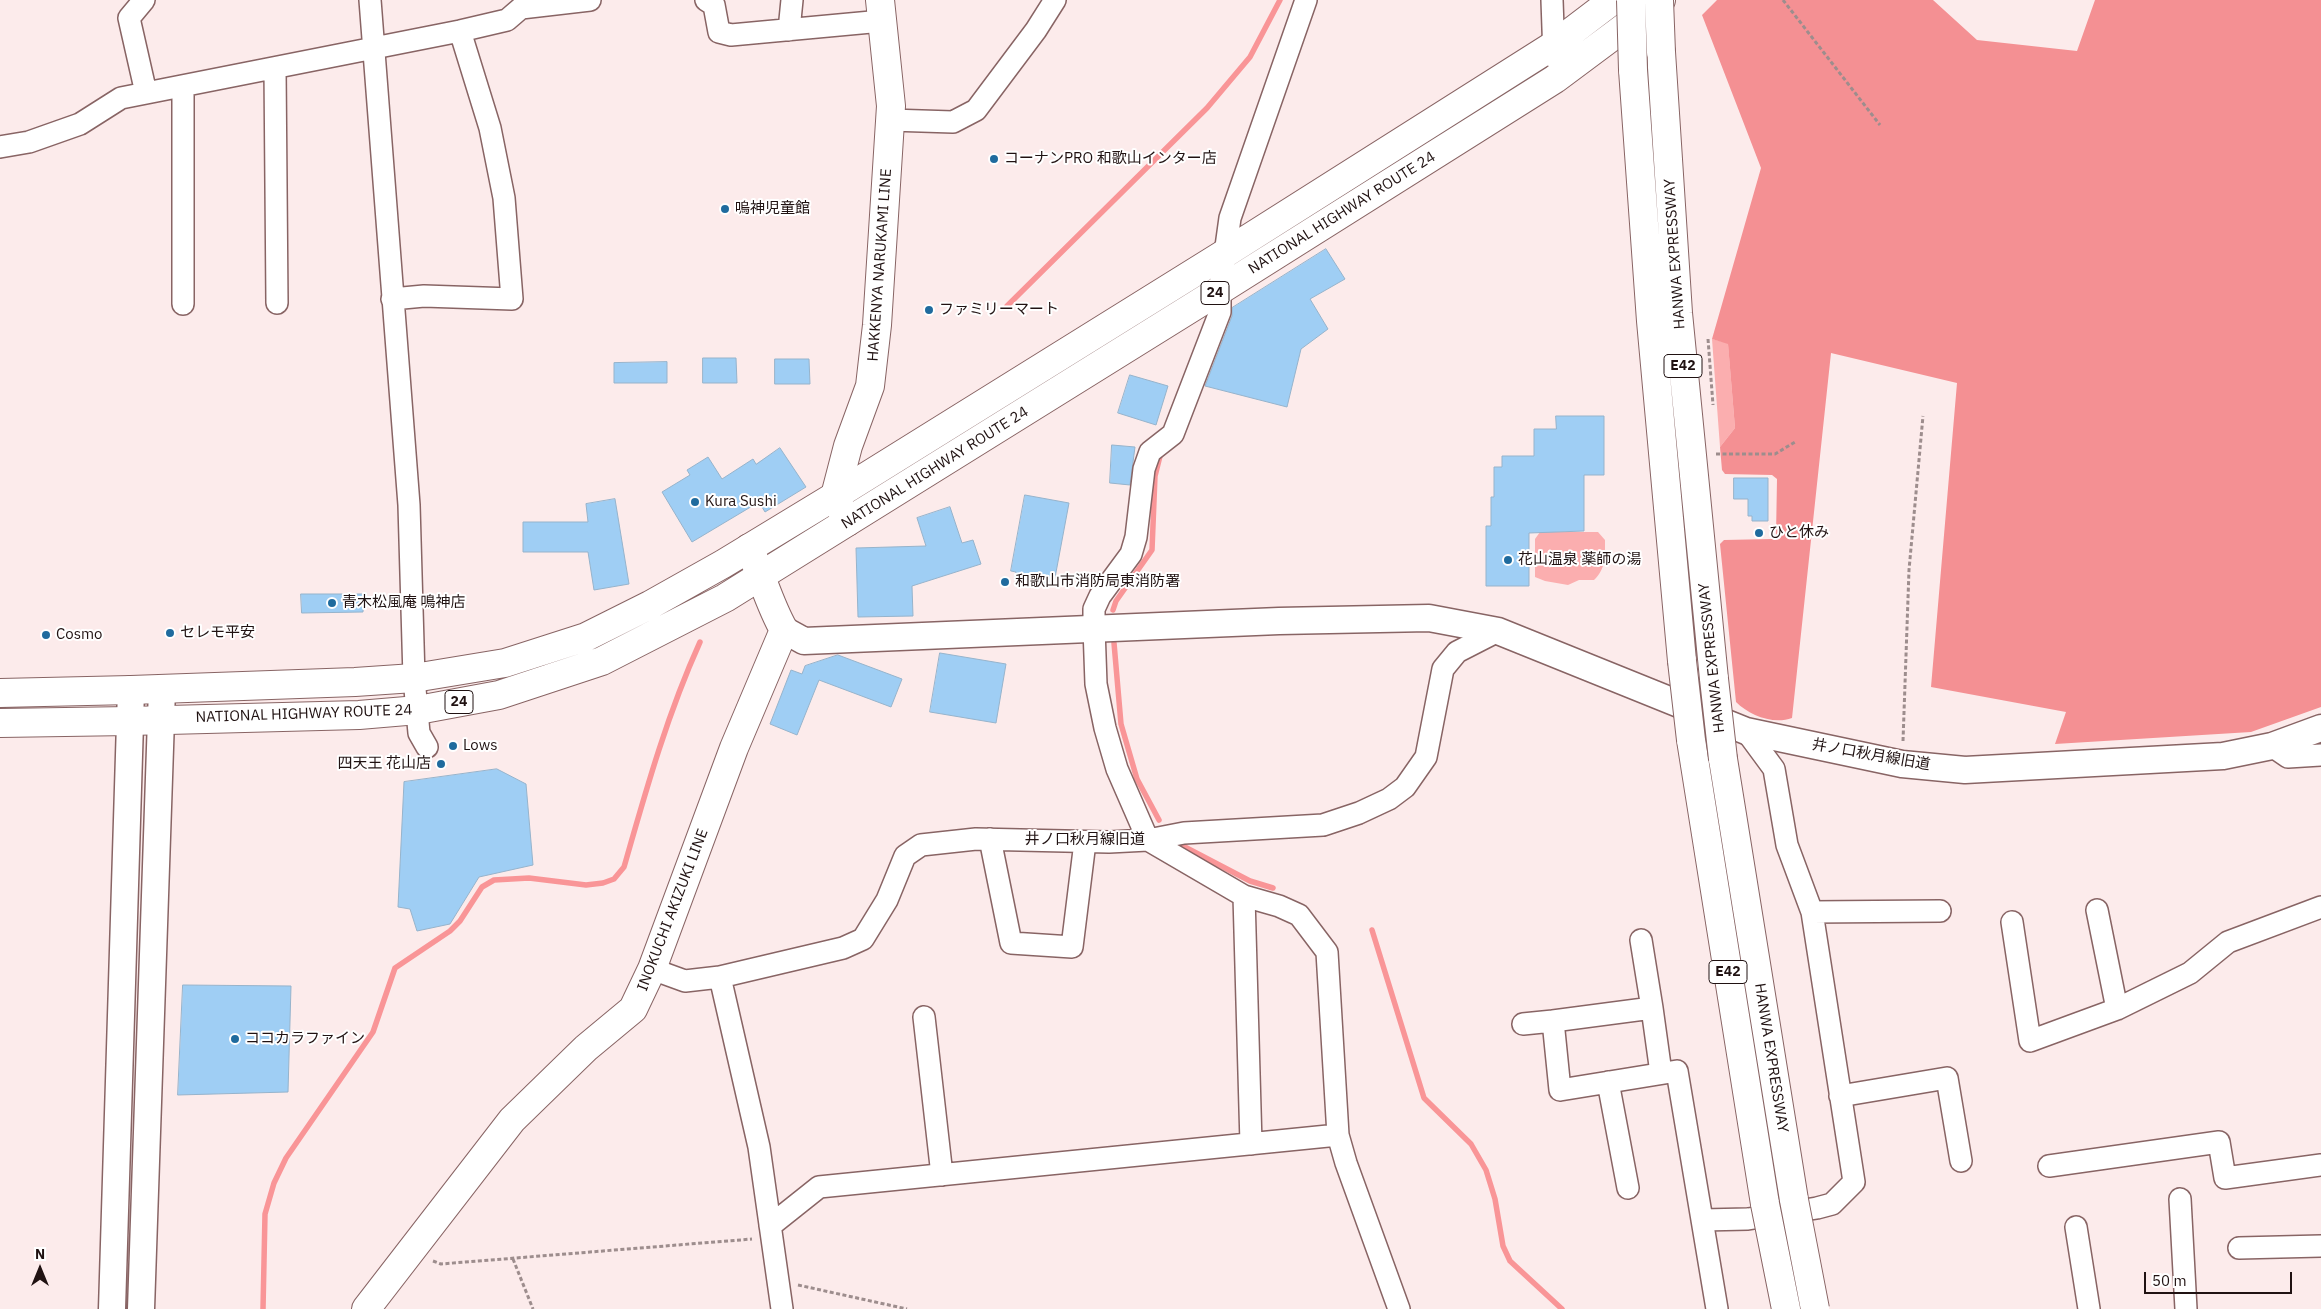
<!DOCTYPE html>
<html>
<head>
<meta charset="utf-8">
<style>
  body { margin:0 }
  #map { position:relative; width:2321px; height:1309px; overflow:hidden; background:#fcebeb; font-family:"IBM Plex Sans",sans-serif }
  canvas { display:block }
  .north { position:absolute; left:15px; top:1244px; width:50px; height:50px; -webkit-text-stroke:4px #fff; paint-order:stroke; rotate:0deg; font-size:14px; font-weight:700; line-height:20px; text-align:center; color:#201212 }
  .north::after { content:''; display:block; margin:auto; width:18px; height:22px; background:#201212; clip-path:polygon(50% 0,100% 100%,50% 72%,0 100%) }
  .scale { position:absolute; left:2144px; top:1272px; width:148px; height:22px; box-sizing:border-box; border:2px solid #201212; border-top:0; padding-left:6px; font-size:15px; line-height:18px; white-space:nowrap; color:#201212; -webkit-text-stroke:4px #fff; paint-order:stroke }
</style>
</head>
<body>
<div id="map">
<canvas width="2321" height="1309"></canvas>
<div class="north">N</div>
<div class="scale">50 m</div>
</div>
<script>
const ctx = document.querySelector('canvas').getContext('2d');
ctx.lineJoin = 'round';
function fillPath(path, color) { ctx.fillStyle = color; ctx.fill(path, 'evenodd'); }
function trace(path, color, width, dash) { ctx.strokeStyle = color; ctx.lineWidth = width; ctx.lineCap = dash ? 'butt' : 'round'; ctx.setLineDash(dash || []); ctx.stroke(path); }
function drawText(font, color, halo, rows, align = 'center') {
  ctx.font = font + ' "IBM Plex Sans","Noto Sans JP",sans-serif'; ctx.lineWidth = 4; ctx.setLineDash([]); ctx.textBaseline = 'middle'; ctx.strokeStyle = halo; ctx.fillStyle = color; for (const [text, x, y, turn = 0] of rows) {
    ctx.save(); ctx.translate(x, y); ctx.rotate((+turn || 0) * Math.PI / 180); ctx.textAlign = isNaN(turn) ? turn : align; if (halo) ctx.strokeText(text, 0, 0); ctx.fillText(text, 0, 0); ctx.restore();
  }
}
const green = new Path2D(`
  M1712,339L1728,343L1735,428L1720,447Z
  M1540,532H1598L1605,540C1605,556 1606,569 1594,580H1579L1568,585L1545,581L1535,577V539Z`);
const forest = new Path2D(`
  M1717,0H1933L1977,40L2077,51L2095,0H2321V707L2251,732L2055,744L2066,712L1931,687L1957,383L1831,353L1792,718C1773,725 1749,715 1736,702L1720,544L1724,540L1772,539L1776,536L1777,479L1772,475L1725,474L1722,470L1720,447L1735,428L1728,344L1712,339L1761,168L1702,15Z`);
const stream = new Path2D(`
  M1007,306L1207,108L1250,57L1280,0
  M1113,610L1116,601L1152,550L1155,476L1160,456
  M1114,643L1121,724L1137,779L1159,820
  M1181,845L1250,881L1273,888
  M1372,930L1424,1098L1471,1144L1486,1170L1495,1199L1503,1246L1510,1261L1562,1309
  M263,1309L265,1214L274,1183L286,1158L373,1032L395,968L450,931L460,921L482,887L494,880L529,878L586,885L603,883L614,879L624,867C646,790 667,715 700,642`);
const building = new Path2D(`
  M1326,249L1345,279L1310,299L1328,329L1301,349L1287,407L1205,386L1232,316V308Z
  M703,358H736L737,383H703Z
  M775,359H809L810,384H775Z
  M667,362V383H614V363Z
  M1130,375L1168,386L1156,425L1118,413Z
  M1556,416H1604V475H1584V531L1529,533V586H1486V526H1491V497H1494V467H1502V456H1534V429H1556Z
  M1112,445L1135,447L1130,485L1110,483Z
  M780,448L806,487L765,512L759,502L692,542L662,492L690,475L687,470L708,457L722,479L753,459L756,464Z
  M1734,478H1768V521H1752V516H1748V499H1734Z
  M1025,495L1069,503L1054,583L1046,581L1045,587L1024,583V580L1015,578L1016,572L1011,571Z
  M615,499L629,584L594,590L588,552H523V522H588L586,504Z
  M950,507L962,543L973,540L981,564L912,586L913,616L858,617L856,548L926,546L917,518Z
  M301,594H364L363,612L302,613Z
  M940,653L1006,664L996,723L930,712Z
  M838,655L902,679L891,707L819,680L797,735L770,724L791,670L802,674L805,666Z
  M497,769L526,784L533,865L479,877L450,924L417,931L410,909L398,907L404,782Z
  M183,985L291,986L288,1092L178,1095Z`);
const path = new Path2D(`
  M1783,0L1880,125
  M1708,339L1713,405
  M1716,454H1775L1795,442
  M1903,741L1909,570L1923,416
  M513,1259L533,1309
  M433,1261L441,1264L752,1239
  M798,1285L907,1309`);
const minor = new Path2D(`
  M144,0L129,18L146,93
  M370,0L409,505L414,678L419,733L427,747
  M706,0L714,5L719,32L731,35L882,21
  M1306,0L1230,218L1220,290V312L1173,434L1150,452L1144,469L1136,537L1131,554L1100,596L1094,609V628L1096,684L1105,728L1117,769L1148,840L1244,896L1279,906L1299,915L1327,952L1338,1135L1346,1163L1399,1309
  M1552,0L1554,57
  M789,30L792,0
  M275,68L277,303
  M890,120L953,122L976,110L1036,30L1055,0
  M0,147L29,142L80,124L121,98L460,31L507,20L521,8L590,0
  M392,299L424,296L512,299L504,198L490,128L460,31
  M183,304V86
  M2272,746L2288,757L2321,755
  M990,839L1011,943L1072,947L1085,842
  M1244,896L1251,1144
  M2097,910L2117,1009
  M1812,912L1940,911
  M2012,922L2030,1041L2117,1009L2190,973L2228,942L2321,907
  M1641,940L1652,1008
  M652,969L685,981L720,977L843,948L863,939L887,900L905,856L921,845L976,839L1109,842L1148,840L1184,833L1323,825L1359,813L1389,799L1405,787L1426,757L1443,669L1457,652L1498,631
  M720,977L759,1147L782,1309
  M924,1017L942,1175
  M1523,1024L1553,1021
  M1661,1073L1652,1008L1553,1021L1560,1090L1677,1071L1717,1309
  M1608,1082L1628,1188
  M1840,1096L1947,1078L1961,1161
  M2049,1166L2219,1142L2225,1178L2321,1165
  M2180,1199L2186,1309
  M1702,1220L1748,1219L1817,1208L1832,1204L1854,1182L1812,912L1787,845L1774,769L1746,731
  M770,1226L819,1187L1338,1135
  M2076,1227L2089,1309
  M2239,1248L2321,1246`);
const tertiary = new Path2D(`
  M784,630L804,641L1279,621L1429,618L1498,631L1746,731L1902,764L1965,770L2223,756L2272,746L2321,728
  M112,1309L131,690
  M141,1309L162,689`);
const secondary = new Path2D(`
  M847,522L835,496L848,446L870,386L877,325L891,106L880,0
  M0,693L131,690
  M0,723L130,721
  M366,1309L512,1120L586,1048L633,1009L652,969L734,748L784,630C769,604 762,575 749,548`);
const trunk = new Path2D(`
  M131,690L355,682L414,678L505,663L586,637L650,605L723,564L835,496L1224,254L1554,45L1613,0
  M130,721L359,715L418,710L499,695L602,661L725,598L1220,290L1555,79L1661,0`);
const motorway = new Path2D(`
  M1661,52L1678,313L1714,679
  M1633,70L1651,321L1682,661
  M1691,740L1765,1204
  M1723,759L1794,1200`);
const motorwayBridge = new Path2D(`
  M1631,0L1633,70
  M1659,0L1661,52
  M1682,661L1691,740
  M1714,679L1723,759
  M1794,1200L1815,1309
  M1765,1204L1786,1309`);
const markers = [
  [994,159,5,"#1f6b9e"],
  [725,209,5,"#1f6b9e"],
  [929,310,5,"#1f6b9e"],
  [695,502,5,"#1f6b9e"],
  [1759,533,5,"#1f6b9e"],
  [1508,560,5,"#1f6b9e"],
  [1005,582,5,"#1f6b9e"],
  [332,603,5,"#1f6b9e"],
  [170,633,5,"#1f6b9e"],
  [46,635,5,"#1f6b9e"],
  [453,746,5,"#1f6b9e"],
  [441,764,5,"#1f6b9e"],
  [235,1039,5,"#1f6b9e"]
];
const shields = [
  [1215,293,28],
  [1683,366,38],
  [459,702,28],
  [1728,972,38]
];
const shieldNames = [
  ["24",1215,293],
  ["E42",1683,366],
  ["24",459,702],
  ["E42",1728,972]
];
const poiNames = [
  ["コーナンPRO 和歌山インター店",1004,159],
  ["嗚神児童館",735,209],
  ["ファミリーマート",939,310],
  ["Kura Sushi",705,502],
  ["ひと休み",1769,533],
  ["花山温泉 薬師の湯",1518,560],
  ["和歌山市消防局東消防署",1015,582],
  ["青木松風庵 鳴神店",342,603],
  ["セレモ平安",180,633],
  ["Cosmo",56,635],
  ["Lows",463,746],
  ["四天王 花山店",431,764,"right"],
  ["ココカラファイン",245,1039]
];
const streetNames = [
  ["NATIONAL HIGHWAY ROUTE 24",1342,213,-32],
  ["HANWA EXPRESSWAY",1675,254,-94],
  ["HAKKENYA NARUKAMI LINE",880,265,-86],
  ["NATIONAL HIGHWAY ROUTE 24",935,468,-32],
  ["HANWA EXPRESSWAY",1712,658,-96],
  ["NATIONAL HIGHWAY ROUTE 24",304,714,-2],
  ["井ノ口秋月線旧道",1871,755,10],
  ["井ノ口秋月線旧道",1085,840],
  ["INOKUCHI AKIZUKI LINE",673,910,-69],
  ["HANWA EXPRESSWAY",1771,1058,81]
];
fillPath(green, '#fbaeaf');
fillPath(forest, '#f49093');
trace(stream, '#f99597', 5.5);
fillPath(building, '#9fcef4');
trace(building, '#96b3cb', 1);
trace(minor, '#886464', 24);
trace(tertiary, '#886464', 29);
trace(secondary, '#886464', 30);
trace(trunk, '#886464', 30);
trace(motorway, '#886464', 30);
trace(path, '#9d8d8d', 3, [4, 2.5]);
trace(minor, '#fff', 21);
trace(tertiary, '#fff', 26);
trace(secondary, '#fff', 28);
trace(trunk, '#fff', 28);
trace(motorway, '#fff', 28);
trace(motorwayBridge, '#886464', 30, []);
trace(motorwayBridge, '#fff', 28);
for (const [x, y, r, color] of markers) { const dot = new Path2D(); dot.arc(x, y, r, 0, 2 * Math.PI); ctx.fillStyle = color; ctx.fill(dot); trace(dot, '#fff', 2); }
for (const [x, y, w] of shields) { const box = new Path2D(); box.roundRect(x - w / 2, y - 11.5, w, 23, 4); ctx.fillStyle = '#fff'; ctx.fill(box); trace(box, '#201212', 1); }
drawText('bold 14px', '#201212', null, shieldNames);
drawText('15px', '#201212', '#fff', poiNames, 'left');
drawText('15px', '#201212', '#fff', streetNames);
</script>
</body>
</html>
